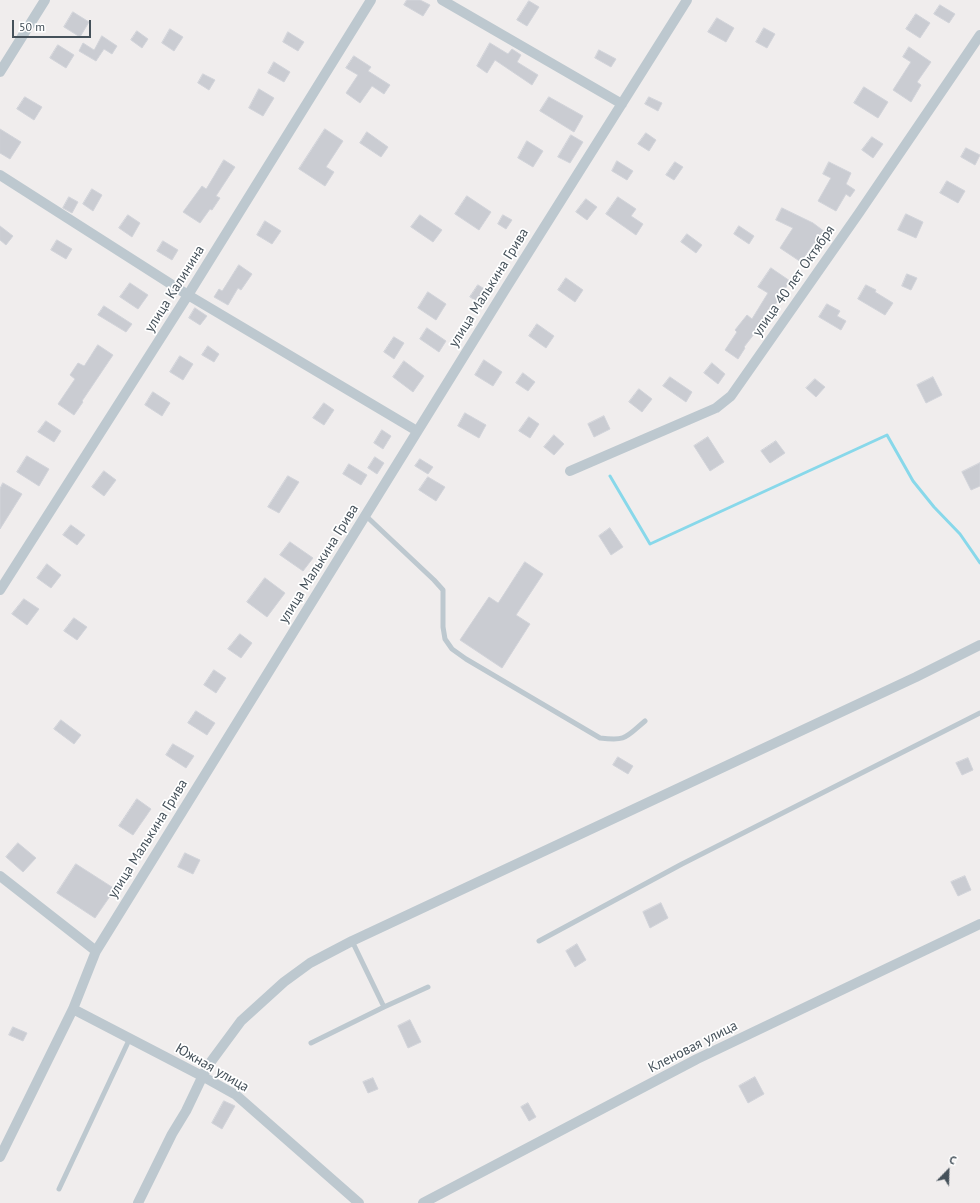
<!DOCTYPE html>
<html>
<head>
<meta charset="utf-8">
<style>
  body { margin:0 }
  #map { position:relative; width:980px; height:1203px; overflow:hidden; background:#f0eded; font-family:"PT Sans",sans-serif }
  canvas { display:block }
  .north { position:absolute; left:928px; top:1151px; width:40px; height:40px; -webkit-text-stroke:3px #fff; paint-order:stroke; rotate:23deg; font-size:11px; font-weight:700; line-height:16px; text-align:center; color:#45515a }
  .north::after { content:''; display:block; margin:auto; width:14px; height:18px; background:#45515a; clip-path:polygon(50% 0,100% 100%,50% 72%,0 100%) }
  .scale { position:absolute; left:12px; top:20px; width:79px; height:18px; box-sizing:border-box; border:2px solid #45515a; border-top:0; padding-left:5px; font-size:12px; line-height:14px; white-space:nowrap; color:#45515a; -webkit-text-stroke:3px #fff; paint-order:stroke }
</style>
</head>
<body>
<div id="map">
<canvas width="980" height="1203"></canvas>
<div class="north">С</div>
<div class="scale">50 m</div>
</div>
<script>
const ctx = document.querySelector('canvas').getContext('2d');
ctx.lineJoin = 'round';
function trace(path, color, width, dash) { ctx.strokeStyle = color; ctx.lineWidth = width; ctx.lineCap = dash ? 'butt' : 'round'; ctx.setLineDash(dash || []); ctx.stroke(path); }
function fillPath(path, color) { ctx.fillStyle = color; ctx.fill(path, 'evenodd'); }
function drawText(font, color, halo, rows, align = 'center') {
  ctx.font = font + ' "PT Sans",sans-serif'; ctx.lineWidth = 3.5; ctx.setLineDash([]); ctx.textBaseline = 'middle'; ctx.strokeStyle = halo; ctx.fillStyle = color; for (const [text, x, y, turn = 0] of rows) {
    ctx.save(); ctx.translate(x, y); ctx.rotate((+turn || 0) * Math.PI / 180); ctx.textAlign = isNaN(turn) ? turn : align; if (halo) ctx.strokeText(text, 0, 0); ctx.fillText(text, 0, 0); ctx.restore();
  }
}
const stream = new Path2D(`
  M610,476L650,544L887,435L913,481L934,507L960,534L980,563`);
const building = new Path2D(`
  M407,0H420L430,5L423,16L404,5Z
  M529,1L539,7L527,26L517,20Z
  M940,5L955,14L949,23L934,14Z
  M73,12L89,22L80,37L64,27Z
  M916,14L930,23L920,38L906,29Z
  M717,18L734,28L726,42L708,32Z
  M764,28L775,34L767,48L756,42Z
  M170,29L183,37L174,51L162,43Z
  M137,31L148,39L142,48L131,40Z
  M288,32L304,42L298,51L283,42Z
  M102,36L117,46L112,54L104,49L96,61L79,51L83,43L94,50Z
  M490,43L508,54L512,49L521,55L517,62L538,75L532,85L495,60L487,73L477,66Z
  M58,45L74,55L66,68L50,58Z
  M909,47L931,62L917,82L921,85L911,102L893,90L911,62L903,57Z
  M599,50L616,59L611,67L595,58Z
  M354,56L371,67L368,71L390,85L384,94L372,86L360,103L346,93L358,75L346,68Z
  M274,62L290,72L284,82L268,73Z
  M203,74L215,80L209,90L198,83Z
  M864,87L888,102L878,118L854,103Z
  M259,89L274,98L263,116L249,108Z
  M25,97L42,107L34,120L17,109Z
  M549,97L583,116L574,132L540,111Z
  M649,97L662,103L658,111L645,104Z
  M0,129L21,142L10,159L0,153Z
  M325,129L343,141L326,167L334,172L325,186L299,169Z
  M367,132L388,147L381,157L360,143Z
  M646,133L656,140L649,151L638,144Z
  M571,135L583,142L570,163L558,157Z
  M872,137L883,144L873,158L862,150Z
  M527,141L543,151L533,167L518,158Z
  M966,148L980,155L975,165L961,157Z
  M224,160L235,167L216,196L220,198L212,210L210,209L200,223L183,212L202,186L206,189Z
  M617,161L633,171L627,180L612,171Z
  M675,162L683,167L674,180L666,175Z
  M829,162L851,173L846,184L855,190L850,197L846,194L836,211L818,201L831,178L823,174Z
  M947,181L965,191L958,203L940,193Z
  M92,189L102,195L93,211L83,204Z
  M467,196L491,212L479,230L455,214Z
  M69,197L78,202L72,213L63,208Z
  M618,197L636,209L631,216L643,224L636,235L606,214Z
  M586,199L597,207L587,220L576,212Z
  M782,208L813,223L825,232L815,245L814,243L801,262L780,248L793,228L776,220Z
  M906,214L923,222L916,238L898,230Z
  M128,215L140,223L132,237L119,228Z
  M420,215L442,230L433,242L411,227Z
  M503,215L512,220L506,229L498,224Z
  M265,221L281,231L272,244L257,235Z
  M0,226L13,236L6,245L0,240Z
  M739,226L754,236L749,244L734,234Z
  M687,234L702,245L696,253L681,242Z
  M57,240L72,249L66,259L51,250Z
  M163,241L178,250L172,260L157,251Z
  M239,265L252,274L241,290L238,288L228,305L214,297L219,289L222,291Z
  M771,268L790,281L768,316L744,347L745,348L738,359L725,350L737,332L735,330L747,315L752,319L768,293L758,287Z
  M907,274L917,278L911,290L902,286Z
  M566,278L583,290L575,302L558,290Z
  M130,283L148,295L138,309L120,297Z
  M478,285L491,293L483,305L470,297Z
  M866,285L876,290L875,292L893,303L885,315L858,299Z
  M428,292L446,304L436,320L418,308Z
  M827,304L840,311L837,316L846,321L841,330L819,317Z
  M104,306L132,324L126,332L98,315Z
  M195,308L207,316L200,325L189,318Z
  M537,324L554,336L546,348L529,336Z
  M427,328L446,341L439,352L420,339Z
  M394,337L404,343L394,359L384,352Z
  M98,345L113,355L82,401L83,402L74,415L58,404L75,379L70,375L78,363L84,366Z
  M208,346L219,354L214,362L202,355Z
  M180,356L193,364L183,380L170,372Z
  M484,360L502,372L493,386L475,375Z
  M404,361L424,376L413,392L393,377Z
  M712,363L725,374L718,384L704,373Z
  M523,373L535,382L528,391L516,383Z
  M670,377L692,392L686,402L663,386Z
  M933,377L942,395L926,403L917,385Z
  M815,379L825,387L816,397L806,388Z
  M639,389L652,399L642,412L629,402Z
  M153,392L170,403L162,416L145,405Z
  M324,403L334,410L324,425L313,418Z
  M465,413L486,425L479,438L458,426Z
  M604,416L610,429L594,437L588,424Z
  M529,417L539,424L530,438L519,431Z
  M46,421L61,431L54,442L38,432Z
  M382,430L391,436L383,449L374,443Z
  M554,435L564,444L554,455L544,447Z
  M708,437L724,462L710,471L694,446Z
  M776,441L785,453L770,463L761,451Z
  M27,456L49,469L39,486L17,472Z
  M375,457L384,463L377,474L368,468Z
  M420,459L433,467L428,474L415,466Z
  M980,463V486L971,490L962,472Z
  M349,464L367,475L361,485L343,474Z
  M104,471L116,480L104,496L92,487Z
  M288,476L299,482L279,513L268,507Z
  M428,477L445,487L436,501L419,490Z
  M3,483L22,494L0,529V489Z
  M71,525L85,535L77,545L63,535Z
  M610,528L623,547L611,555L599,536Z
  M290,542L313,558L303,571L280,555Z
  M525,562L543,574L516,615L530,624L502,668L460,640L489,597L498,603Z
  M47,564L61,575L51,588L37,578Z
  M265,578L285,593L267,617L247,602Z
  M24,599L39,609L27,625L12,614Z
  M74,618L87,627L77,640L64,631Z
  M240,634L252,643L241,658L228,649Z
  M214,670L226,678L216,693L204,685Z
  M196,711L215,723L207,735L188,723Z
  M61,720L81,735L74,744L54,729Z
  M173,744L194,756L186,768L166,755Z
  M618,757L633,766L628,774L613,765Z
  M968,758L973,770L962,775L956,763Z
  M137,799L151,809L133,835L119,826Z
  M18,843L36,858L23,872L6,857Z
  M185,853L200,860L193,874L178,867Z
  M76,864L115,889L95,918L57,893Z
  M965,876L971,890L958,896L951,882Z
  M661,903L668,918L650,928L643,912Z
  M577,944L586,960L575,967L566,951Z
  M410,1020L421,1042L408,1048L398,1026Z
  M13,1027L27,1033L23,1041L9,1035Z
  M755,1077L764,1094L748,1103L739,1086Z
  M373,1078L378,1089L368,1093L363,1082Z
  M224,1101L235,1106L222,1129L212,1123Z
  M528,1103L536,1117L529,1121L521,1107Z`);
const lane = new Path2D(`
  M365,515L434,580L443,590V627L445,639L452,649L466,659L600,738C627,741 625,738 645,721
  M539,941L682,864L980,713
  M384,1007L428,987
  M311,1043L384,1007L352,941
  M59,1189L130,1038`);
const street = new Path2D(`
  M442,0L622,104
  M0,72L45,0
  M0,175L188,295L417,431
  M570,471L716,408L731,396L859,213L980,35
  M0,590L188,295L371,0
  M0,876L96,951
  M73,1009L202,1076L236,1095L359,1203
  M0,1157L73,1009L96,951L506,288L687,0
  M138,1203L172,1134L186,1111L207,1067L241,1021L284,982L310,963L352,941L916,677L980,645
  M423,1203L697,1059L980,924`);
const streetNames = [
  ["улица 40 лет Октября",794,281,-55],
  ["улица Малькина Грива",489,288,-58],
  ["улица Калинина",175,289,-58],
  ["улица Малькина Грива",319,564,-58],
  ["улица Малькина Грива",148,839,-58],
  ["Кленовая улица",693,1047,-27],
  ["Южная улица",212,1068,30]
];
trace(stream, '#88d8ea', 3);
fillPath(building, '#caccd2');
trace(building, '#d1d3d9', 1);
trace(lane, '#bdc8cf', 5);
trace(street, '#bdc8cf', 10);
drawText('14px', '#45515a', '#fff', streetNames);
</script>
</body>
</html>
